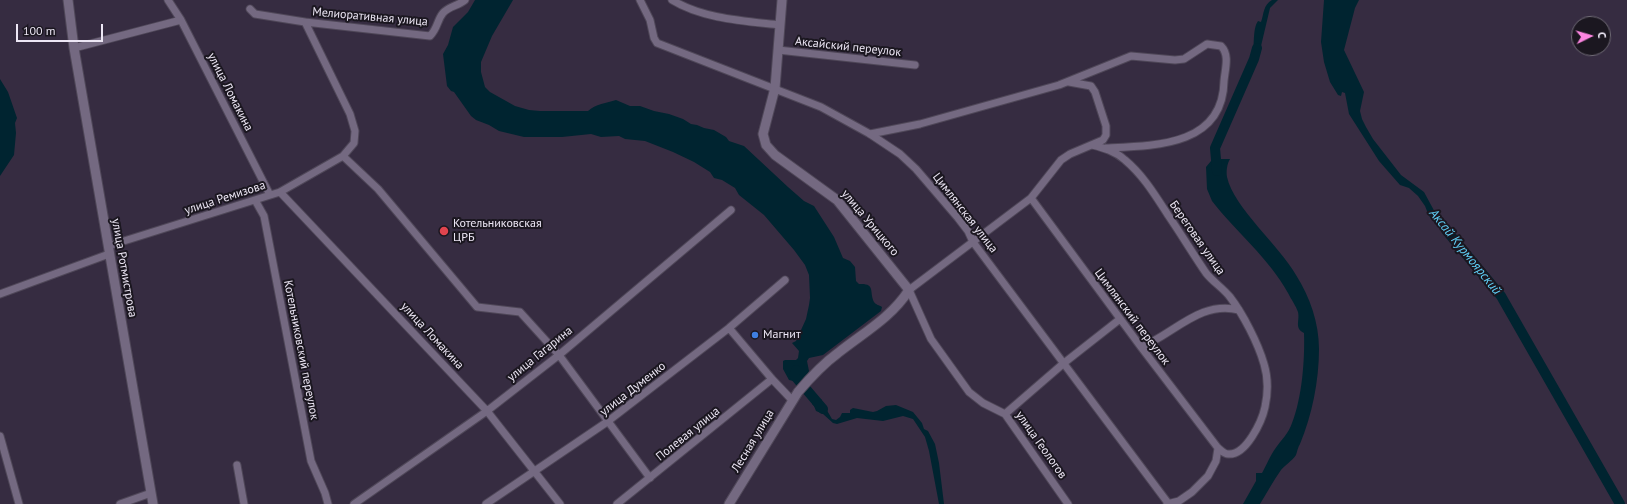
<!DOCTYPE html>
<html>
<head>
<meta charset="utf-8">
<style>
  body { margin:0 }
  #map { position:relative; width:1627px; height:504px; overflow:hidden; background:#362c41; font-family:"PT Sans",sans-serif }
  canvas { display:block }
  .north { position:absolute; left:1571px; top:16px; width:40px; height:40px; box-sizing:border-box; background:#1b1720; border:1px solid #6f6a75; border-radius:50%; rotate:85deg; font-size:11px; font-weight:700; line-height:16px; text-align:center; color:#ede7f5 }
  .north::after { content:''; display:block; margin:auto; width:14px; height:18px; background:#fd86e1; clip-path:polygon(50% 0,100% 100%,50% 72%,0 100%) }
  .scale { position:absolute; left:16px; top:24px; width:87px; height:18px; box-sizing:border-box; border:2px solid #ede7f5; border-top:0; padding-left:5px; font-size:12px; line-height:14px; white-space:nowrap; color:#ede7f5; -webkit-text-stroke:3px #1b1720; paint-order:stroke }
</style>
</head>
<body>
<div id="map">
<canvas width="1627" height="504"></canvas>
<div class="north">С</div>
<div class="scale">100 m</div>
</div>
<script>
const ctx = document.querySelector('canvas').getContext('2d');
ctx.lineJoin = 'round';
function fillPath(path, color) { ctx.fillStyle = color; ctx.fill(path, 'evenodd'); }
function trace(path, color, width, dash) { ctx.strokeStyle = color; ctx.lineWidth = width; ctx.lineCap = dash ? 'butt' : 'round'; ctx.setLineDash(dash || []); ctx.stroke(path); }
function drawText(font, color, halo, rows, align = 'center') {
  ctx.font = font + ' "PT Sans",sans-serif'; ctx.lineWidth = 4; ctx.setLineDash([]); ctx.textBaseline = 'middle'; ctx.strokeStyle = halo; ctx.fillStyle = color; for (const [text, x, y, turn = 0] of rows) {
    ctx.save(); ctx.translate(x, y); ctx.rotate((+turn || 0) * Math.PI / 180); ctx.textAlign = isNaN(turn) ? turn : align; if (halo) ctx.strokeText(text, 0, 0); ctx.fillText(text, 0, 0); ctx.restore();
  }
}
const water = new Path2D(`
  M475,0H513L492,36L481,62V72L485,87L490,92L515,106L529,110L540,111H588C595,104 607,103 616,100L630,106H640L654,111L669,114L683,119L691,124L697,125L704,128L714,130L726,137L729,141L744,146L788,187L804,201L814,206L834,237L843,258L850,261L855,267L856,281L859,284C876,283 869,292 874,302C876,305 879,305 882,307L881,311L823,355L809,358L807,361L809,371C806,380 798,383 789,380L783,369V361L785,360H796L798,358L799,351L792,343L796,341L806,319L809,305L810,298L809,275L805,265L794,250L764,215L739,195L735,188L722,180L714,178L710,172L694,162L673,152L645,141L625,139L619,136L601,137L591,134L562,137H524L499,131L489,125L476,120L471,116L454,92L451,91L447,86L443,54L448,45L453,27L468,12Z
  M1272,0H1278L1270,8L1257,63L1252,60C1255,49 1252,29 1258,21L1261,22C1264,14 1263,5 1272,0Z
  M1324,0H1359L1355,8L1344,50L1364,92L1360,111L1362,119L1366,127L1373,139L1401,175L1424,192L1437,216L1448,227L1455,238V243L1429,216L1425,206L1418,196L1409,188L1400,185L1379,161L1349,114L1345,93L1342,92L1341,96L1338,95L1330,82L1324,62L1321,42Z
  M0,79L8,92L17,118L15,123L16,133L14,155L0,176Z
  M1215,159H1230C1227,164 1226,171 1227,177C1234,208 1279,245 1296,275C1310,297 1319,323 1319,349C1319,381 1312,415 1300,444C1298,447 1297,452 1296,455C1292,461 1285,465 1281,470C1273,481 1267,493 1260,504H1243L1256,481V473H1262C1266,466 1271,454 1275,449C1281,440 1289,433 1292,423C1302,398 1305,359 1304,333C1294,328 1300,321 1298,312C1296,306 1291,299 1288,293C1269,258 1236,232 1212,201L1207,189L1206,167L1211,161Z
  M814,398H819L822,400L820,404L825,407L832,419L836,420L840,417L842,413H850V410L853,408L873,412L877,411L886,406L896,405L913,412L922,423L924,429L928,431L935,444L939,463L944,504H939L929,451L925,437L913,419L903,416L883,421L857,418L837,424L833,423L823,414L816,411L814,406L812,404Z`);
const river = new Path2D(`
  M1217,171L1215,148L1254,59L1257,48
  M1446,230L1501,296L1620,504
  M796,370L794,375L823,409`);
const minor = new Path2D(`
  M168,0L181,20L270,195
  M640,0L650,20L654,38L657,43L821,107L870,134L900,154L916,169L958,218L968,231L973,242L1168,503
  M672,0C703,19 745,21 780,25
  M250,9L255,14L305,22
  M74,48L181,20
  M778,50L915,65
  M870,134L920,124L1059,85L1131,56L1175,60L1184,59L1207,44L1221,46C1230,55 1225,69 1224,81C1223,146 1155,146 1106,148
  M343,156L378,189L477,307L520,312L559,355L650,478
  M280,192L487,411L560,504
  M1031,198L1141,347L1218,448C1221,450 1224,454 1228,454C1246,456 1262,421 1265,407C1268,393 1268,377 1264,364C1258,343 1243,314 1230,297C1223,288 1213,282 1206,273C1193,254 1181,234 1168,215C1155,195 1143,175 1125,160C1115,151 1104,148 1092,145
  M255,200L264,216L311,461L325,493L328,504
  M108,246L280,192L343,156L354,143L355,131L350,114L305,22L430,36C438,28 437,20 443,13C449,6 458,6 465,0
  M0,294L109,254
  M729,328L772,379L792,400
  M1141,347C1174,334 1200,300 1239,310
  M1005,414L1064,363L1120,319
  M0,436L19,504
  M237,465L244,504
  M120,504L151,493
  M354,504L487,411L559,355L731,210
  M486,504L607,422L729,328L785,280
  M617,504L772,379
  M1068,504L1005,414L983,403L969,392L931,339L909,290L1031,198L1061,160L1070,154L1103,140L1106,135V126L1095,92L1091,86L1069,82
  M1167,504L1179,501L1192,492L1208,476L1216,461L1218,448`);
const tertiary = new Path2D(`
  M68,0L74,48L153,504
  M729,504L798,392C810,378 823,364 838,353C863,333 891,318 909,290L837,200L775,155L766,145L763,134L775,88L782,0`);
const markers = [
  [444,231,5,"#e0444e"],
  [755,335,4,"#3f7fe0"]
];
const streetNames = [
  ["Мелиоративная улица",370,17,5],
  ["Аксайский переулок",848,47,6],
  ["улица Ломакина",230,92,63],
  ["улица Ремизова",225,198,-18],
  ["Цимлянская улица",965,213,52],
  ["улица Урицкого",870,223,50],
  ["Береговая улица",1197,238,55],
  ["улица Ротмистрова",124,268,80],
  ["Цимлянский переулок",1132,317,53],
  ["улица Ломакина",432,336,47],
  ["Котельниковский переулок",301,350,79],
  ["улица Гагарина",540,354,-39],
  ["улица Думенко",633,389,-38],
  ["Полевая улица",688,434,-39],
  ["Лесная улица",753,441,-59],
  ["улица Геологов",1041,445,55]
];
const poiNames = [
  ["Котельниковская",453,224],
  ["ЦРБ",453,238],
  ["Магнит",763,335]
];
const waterNames = [
  ["Аксай Курмоярский",1465,252,51]
];
fillPath(water, '#002430');
trace(river, '#002430', 10);
trace(minor, '#4f4758', 9);
trace(tertiary, '#4f4758', 11);
trace(minor, '#746981', 7);
trace(tertiary, '#746981', 9);
for (const [x, y, r, color] of markers) { const dot = new Path2D(); dot.arc(x, y, r, 0, 2 * Math.PI); ctx.fillStyle = color; ctx.fill(dot); trace(dot, '#1b1720', 1.5); }
drawText('12px', '#ede7f5', '#1b1720', streetNames);
drawText('12px', '#ede7f5', '#1b1720', poiNames, 'left');
drawText('italic 13px', '#60d2f9', '#1b1720', waterNames);
</script>
</body>
</html>
